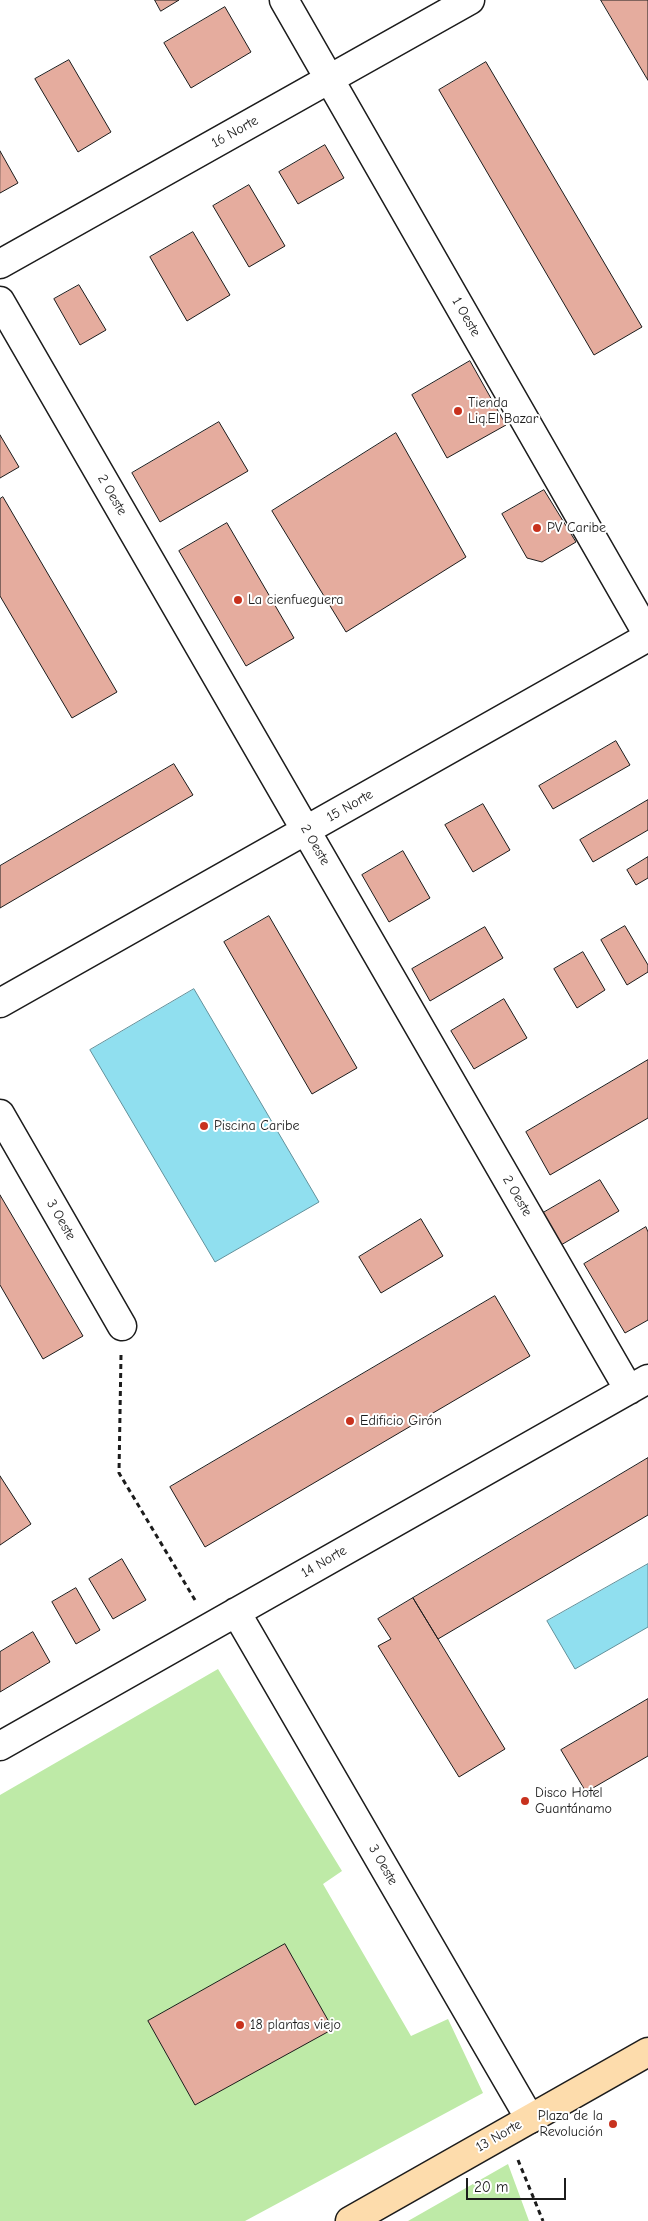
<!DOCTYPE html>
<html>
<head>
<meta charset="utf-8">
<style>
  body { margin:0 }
  #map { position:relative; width:648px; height:2221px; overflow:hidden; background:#fff; font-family:"Comic Neue",sans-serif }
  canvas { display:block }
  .scale { position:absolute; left:466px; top:2178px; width:100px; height:22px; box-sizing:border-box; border:2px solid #1c1c1c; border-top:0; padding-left:6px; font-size:15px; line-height:18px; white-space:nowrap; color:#1c1c1c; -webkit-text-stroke:4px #fff; paint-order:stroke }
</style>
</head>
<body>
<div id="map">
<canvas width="648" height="2221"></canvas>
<div class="scale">20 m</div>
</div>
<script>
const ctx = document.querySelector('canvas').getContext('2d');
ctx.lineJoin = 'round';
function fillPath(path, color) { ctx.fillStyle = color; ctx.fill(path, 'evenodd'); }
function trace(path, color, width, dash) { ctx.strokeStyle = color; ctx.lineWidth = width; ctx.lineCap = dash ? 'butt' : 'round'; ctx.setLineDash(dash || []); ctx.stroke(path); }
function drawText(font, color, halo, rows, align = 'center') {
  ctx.font = font + ' "Comic Neue",sans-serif'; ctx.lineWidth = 4; ctx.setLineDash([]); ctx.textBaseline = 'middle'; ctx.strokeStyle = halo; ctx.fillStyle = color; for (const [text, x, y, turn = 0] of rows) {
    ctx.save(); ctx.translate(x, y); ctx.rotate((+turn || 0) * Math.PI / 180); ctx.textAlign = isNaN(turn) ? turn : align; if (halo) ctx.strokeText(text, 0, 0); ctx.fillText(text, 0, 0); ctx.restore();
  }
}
const green = new Path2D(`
  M218,1669L342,1871L323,1884L411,2036L448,2019L483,2093L245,2221H0V1795Z
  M508,2164L529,2221H408Z`);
const water = new Path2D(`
  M194,989L319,1202L215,1262L90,1050Z
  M648,1564V1627L575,1669L547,1621Z`);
const building = new Path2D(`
  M155,0H179L161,11Z
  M601,0H648V80Z
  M225,7L251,52L191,88L164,43Z
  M69,60L111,132L78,152L35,79Z
  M486,62L642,327L594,355L439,90Z
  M325,145L344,178L298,204L279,172Z
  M0,151L18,183L0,193Z
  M249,185L285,246L249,267L213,206Z
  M193,232L230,295L187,321L150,257Z
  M79,285L106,330L80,345L54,299Z
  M470,361L506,425L447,458L412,395Z
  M219,422L248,471L160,522L132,473Z
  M396,433L466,557L346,632L272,511Z
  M0,435L19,467L0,478Z
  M544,490L576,542L542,562L527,558L502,514Z
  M3,497L117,692L72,718L0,596V499Z
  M227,523L294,638L246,666L179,551Z
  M616,741L630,765L553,809L539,786Z
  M174,764L193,795L0,908V866Z
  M648,800V830L593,862L580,840Z
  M483,804L510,850L473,872L445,825Z
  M403,851L430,898L389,922L362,875Z
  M648,857V878L636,885L627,870Z
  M269,916L357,1068L312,1094L224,942Z
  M625,926L648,965V972L627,985L601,940Z
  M485,927L503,958L430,1001L412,969Z
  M583,952L605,990L577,1008L554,969Z
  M504,999L527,1038L474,1069L451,1031Z
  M648,1060V1118L550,1175L526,1132Z
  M600,1180L619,1211L561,1245L543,1213Z
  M0,1195L83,1336L43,1359L0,1285Z
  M421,1219L443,1256L381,1293L359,1257Z
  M646,1227L648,1232V1320L625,1333L584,1264Z
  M495,1296L530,1356L205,1547L170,1487Z
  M648,1458V1515L438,1639L413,1598Z
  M0,1476L31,1524L0,1545Z
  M122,1559L146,1600L113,1619L89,1579Z
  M76,1588L100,1630L76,1644L52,1602Z
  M413,1598L505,1749L459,1777L378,1646L391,1639L378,1619Z
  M33,1632L50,1662L0,1692V1652Z
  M648,1699V1756L586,1792L561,1750Z
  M285,1944L333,2029L195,2105L148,2021Z`);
const path = new Path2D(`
  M121,1355L119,1473L195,1600
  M518,2160L543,2221`);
const minor = new Path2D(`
  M284,0L648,635
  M0,264L470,0
  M0,301L629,1390
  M0,1003L648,637
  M0,1114L122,1326
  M236,1612L530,2119
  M0,1746L648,1379`);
const major = new Path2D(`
  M350,2221L648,2052`);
const markers = [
  [458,411,5,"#c8321e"],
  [537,528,5,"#c8321e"],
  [238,600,5,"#c8321e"],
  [204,1126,5,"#c8321e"],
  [350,1421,5,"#c8321e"],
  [525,1801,5,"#c8321e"],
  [240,2025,5,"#c8321e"],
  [613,2124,5,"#c8321e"]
];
const streetNames = [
  ["16 Norte",235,132,-29],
  ["1 Oeste",466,317,60],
  ["2 Oeste",112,495,60],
  ["15 Norte",350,806,-30],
  ["2 Oeste",315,845,60],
  ["2 Oeste",517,1196,60],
  ["3 Oeste",61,1220,60],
  ["14 Norte",324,1562,-30],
  ["3 Oeste",383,1865,60],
  ["13 Norte",499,2136,-30]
];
const poiNames = [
  ["Tienda",468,403],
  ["Liq.El Bazar",468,419],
  ["PV Caribe",547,528],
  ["La cienfueguera",248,600],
  ["Piscina Caribe",214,1126],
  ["Edificio Girón",360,1421],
  ["Disco Hotel",535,1793],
  ["Guantánamo",535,1809],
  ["18 plantas viejo",250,2025],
  ["Plaza de la",603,2116,"right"],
  ["Revolución",603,2132,"right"]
];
fillPath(green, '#beeaa7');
fillPath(water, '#90dfef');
trace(water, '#62919b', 1);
fillPath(building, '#e5ac9e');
trace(building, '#1c1c1c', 1);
trace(minor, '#1c1c1c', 31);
trace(major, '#1c1c1c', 31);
trace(path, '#1c1c1c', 3, [5, 4]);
trace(minor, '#fff', 28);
trace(major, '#fddcac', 28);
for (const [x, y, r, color] of markers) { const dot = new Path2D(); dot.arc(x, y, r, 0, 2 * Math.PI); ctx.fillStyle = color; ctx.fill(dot); trace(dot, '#fff', 2); }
drawText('14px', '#1c1c1c', '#fff', streetNames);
drawText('14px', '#1c1c1c', '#fff', poiNames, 'left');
</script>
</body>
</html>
